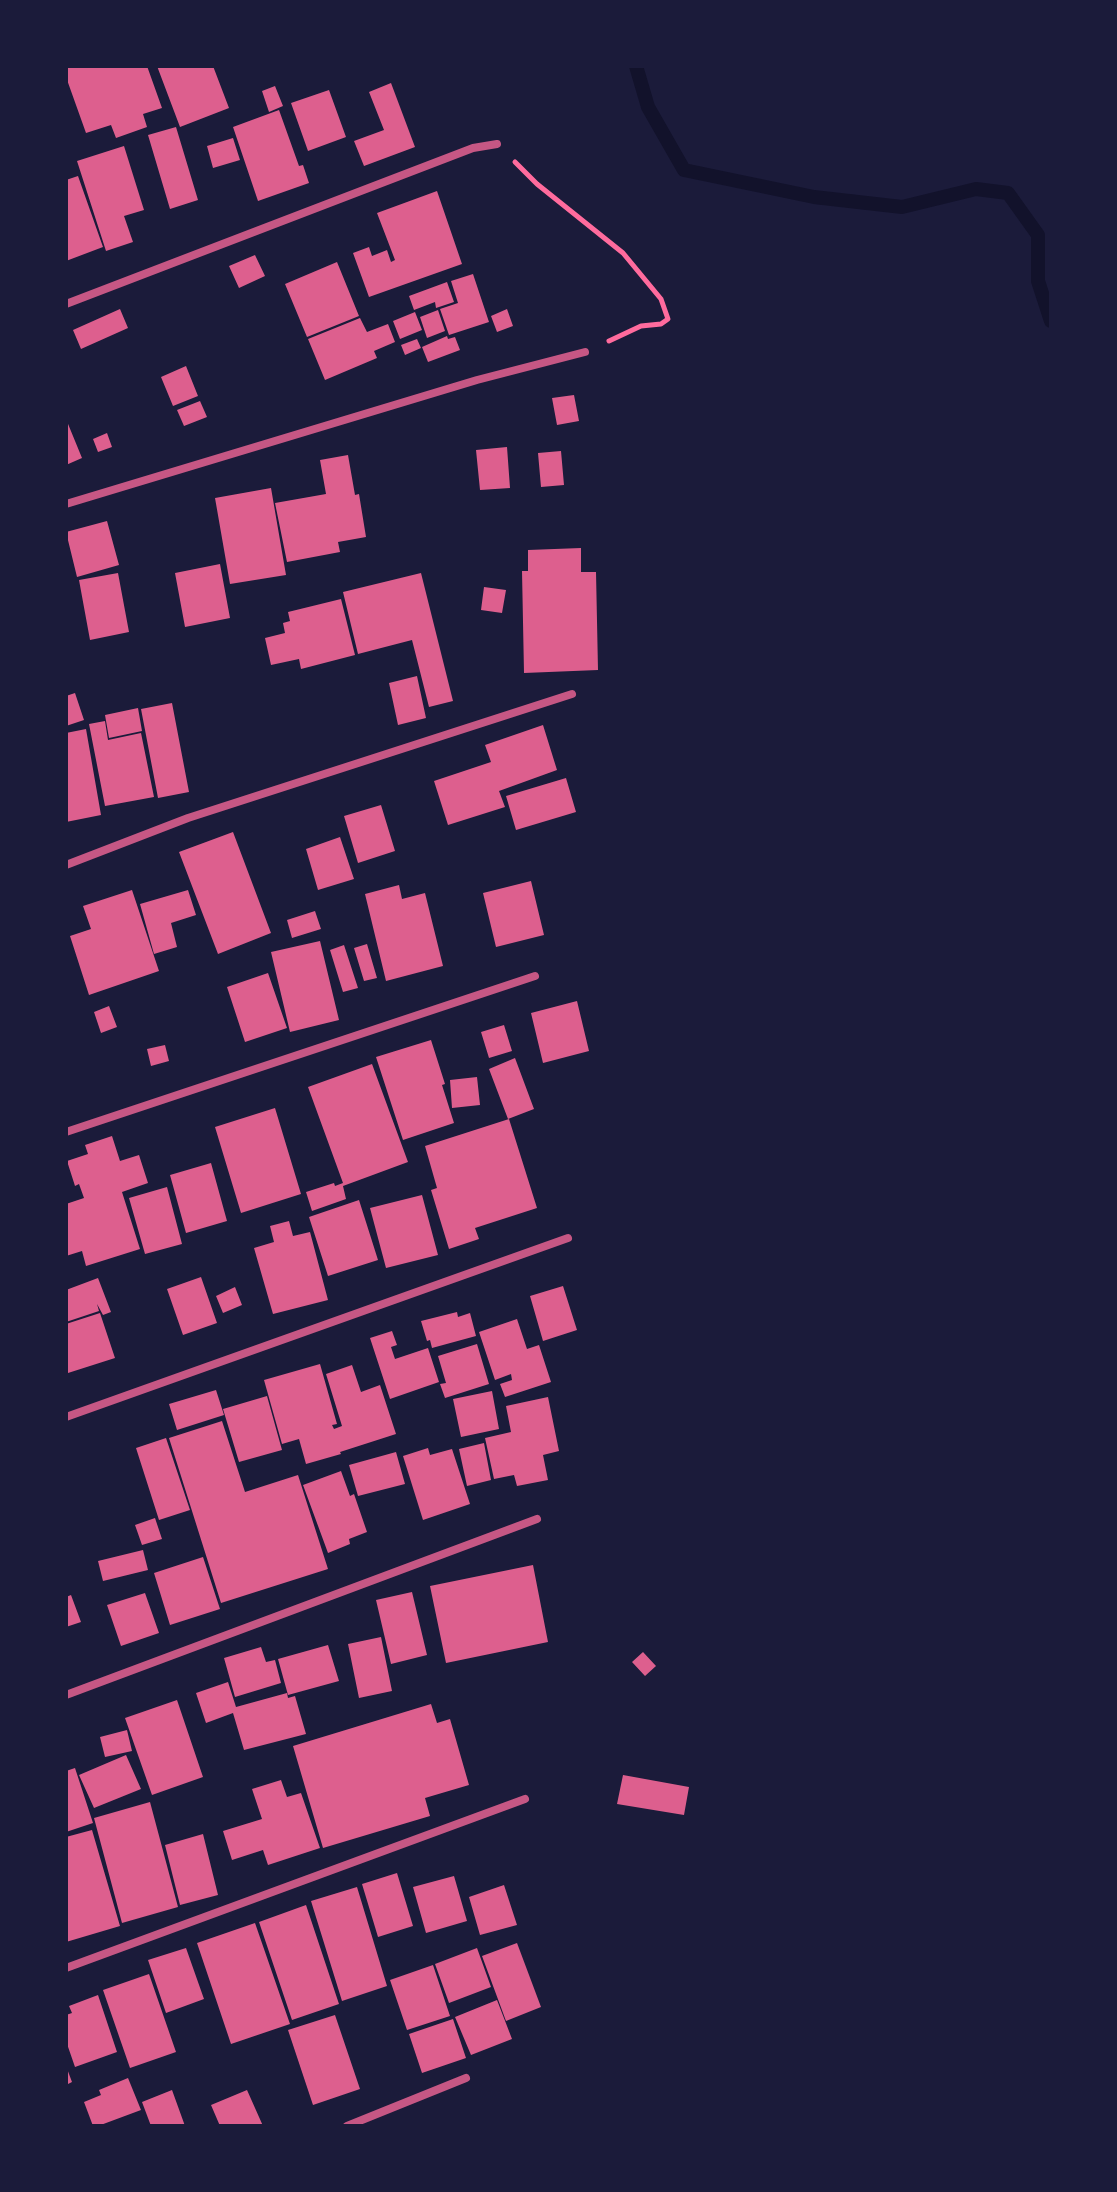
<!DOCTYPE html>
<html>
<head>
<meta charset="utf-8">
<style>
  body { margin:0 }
  #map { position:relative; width:1117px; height:2192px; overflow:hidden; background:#1b1b3a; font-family:"PT Sans",sans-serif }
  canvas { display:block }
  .frame { position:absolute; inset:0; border:68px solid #1b1b3a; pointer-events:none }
</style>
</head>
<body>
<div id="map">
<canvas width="1117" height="2192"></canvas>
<div class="frame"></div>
</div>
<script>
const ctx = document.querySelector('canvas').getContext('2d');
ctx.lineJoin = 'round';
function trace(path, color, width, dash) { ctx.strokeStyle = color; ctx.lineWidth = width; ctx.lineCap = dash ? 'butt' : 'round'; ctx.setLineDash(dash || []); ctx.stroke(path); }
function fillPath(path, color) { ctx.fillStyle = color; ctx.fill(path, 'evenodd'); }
const stream = new Path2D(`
  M636,66L648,107L684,170L814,197L902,207L976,189L1008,193L1038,235V281L1051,321`);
const building = new Path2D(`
  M66,66H147L162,108L143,114L147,127L116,138L111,125L86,133L66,77Z
  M157,66H213L229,108L180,127Z
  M391,83L415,147L364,166L354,141L384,130L369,92Z
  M275,86L283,106L269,112L262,91Z
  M329,90L346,137L308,151L291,103Z
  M279,110L299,166L303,165L309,183L258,201L233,127Z
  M176,127L198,200L170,209L148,135Z
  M233,138L240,160L213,168L207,146Z
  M124,146L144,210L124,216L133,242L106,251L77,161Z
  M78,176L103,247L66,261V180Z
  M437,191L462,264L369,297L353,253L369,247L372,256L387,250L391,262L395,260L377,213Z
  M255,255L265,276L239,288L229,266Z
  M337,262L359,316L307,337L285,284Z
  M473,274L489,322L449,335L440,309L458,303L451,281Z
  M447,282L454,302L436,308L435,302L414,310L409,296Z
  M120,309L128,328L81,349L73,330Z
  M507,309L513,326L497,332L491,316Z
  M438,310L445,331L427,338L420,317Z
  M415,312L422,330L400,339L393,321Z
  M360,318L367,332L388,324L395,342L374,351L377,358L325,380L308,339Z
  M447,336L448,339L455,337L460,350L428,362L422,347Z
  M417,339L421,348L405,355L401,345Z
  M186,366L198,396L173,406L161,377Z
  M574,395L579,421L557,425L552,398Z
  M200,401L207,417L184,426L177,410Z
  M66,419L82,458L66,465Z
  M107,433L112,447L98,452L93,439Z
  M507,447L510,488L480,490L476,450Z
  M561,451L564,485L541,487L538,453Z
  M348,455L355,495L359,494L366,537L338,542L340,552L287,562L275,503L326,494L320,460Z
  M271,488L286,575L230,584L215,498Z
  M107,521L119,565L77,577L66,532Z
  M581,548V572H596L598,670L524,673L522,571H528V550Z
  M220,564L230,618L185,627L175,573Z
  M118,573L129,632L90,640L79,580Z
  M421,573L453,701L429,707L412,640L358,654L343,592Z
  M484,587L506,590L502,613L481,610Z
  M341,599L355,655L301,669L299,659L271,665L265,638L285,633L283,623L290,621L288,612Z
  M417,676L426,718L398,725L389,683Z
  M75,693L84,720L66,726V696Z
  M172,703L189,792L158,798L141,709Z
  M138,708L142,731L109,738L105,715Z
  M105,721L108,740L141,733L154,797L105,806L89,724Z
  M543,725L557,770L499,791L505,807L448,825L434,781L491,762L485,745Z
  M86,729L101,815L66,822V733Z
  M566,778L576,812L516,830L506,796Z
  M381,805L395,851L358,863L344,816Z
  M233,832L271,933L218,954L179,852Z
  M340,837L354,879L318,890L306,849Z
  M531,881L544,935L496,947L483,893Z
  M399,885L402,899L425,893L443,966L386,981L365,894Z
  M132,890L159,971L89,995L70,936L91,929L83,906Z
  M188,890L196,915L171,923L177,947L154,954L140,904Z
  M315,911L321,929L292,938L287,920Z
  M320,941L339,1020L290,1032L271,952Z
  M367,944L377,978L364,981L354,948Z
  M344,945L358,988L343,992L330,950Z
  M268,973L287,1028L245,1042L227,987Z
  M577,1001L589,1051L543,1063L531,1013Z
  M109,1006L117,1027L101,1033L94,1012Z
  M504,1025L512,1051L489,1058L481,1032Z
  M431,1040L445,1084L442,1085L454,1123L403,1140L376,1057Z
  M165,1045L169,1061L151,1066L147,1049Z
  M515,1058L534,1109L508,1119L489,1069Z
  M372,1064L408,1162L343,1186L346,1199L312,1211L306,1192L334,1183L335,1186L343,1183L308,1087Z
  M477,1077L480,1105L452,1108L450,1080Z
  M275,1108L301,1194L241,1213L215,1127Z
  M509,1119L537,1208L475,1228L479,1239L449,1249L431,1190L437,1188L425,1146Z
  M112,1136L120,1161L139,1155L148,1183L122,1192L140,1249L86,1266L82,1251L66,1256V1204L84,1198L79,1184L75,1186L67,1161L88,1154L85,1145Z
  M211,1163L227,1221L186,1233L170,1175Z
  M167,1187L182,1244L145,1254L129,1198Z
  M422,1195L438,1255L386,1268L370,1208Z
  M359,1200L378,1260L328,1276L309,1217Z
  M289,1221L293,1236L310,1232L328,1300L273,1314L254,1248L274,1242L270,1226Z
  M201,1277L217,1323L183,1335L167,1289Z
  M98,1278L111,1312L103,1315L97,1304L99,1311L66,1322V1290Z
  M563,1286L577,1330L543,1341L530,1296Z
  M235,1287L242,1305L223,1313L216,1296Z
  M457,1312L458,1317L470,1313L476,1336L432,1348L430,1340L427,1341L421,1321Z
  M100,1313L115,1358L68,1373L66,1366V1324Z
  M517,1319L527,1349L539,1345L551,1382L505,1397L500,1384L512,1380L511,1374L495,1380L479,1332Z
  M392,1331L397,1345L391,1347L395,1359L428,1348L439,1382L390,1399L370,1338Z
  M477,1344L489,1384L445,1398L440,1384L446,1383L438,1356Z
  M320,1364L337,1424L332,1425L334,1429L342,1426L326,1374L352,1365L361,1392L380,1385L396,1434L340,1452L341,1454L306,1464L299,1439L282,1444L264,1380Z
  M216,1390L224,1415L177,1430L169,1404Z
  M492,1391L499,1429L461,1437L453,1399Z
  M267,1396L282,1450L239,1462L223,1409Z
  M548,1397L559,1451L543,1455L548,1480L517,1486L514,1475L494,1479L485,1438L511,1432L506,1406Z
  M222,1421L245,1492L298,1475L328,1569L221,1603L169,1438Z
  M166,1438L190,1510L159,1520L136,1448Z
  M484,1443L491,1480L467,1486L459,1449Z
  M428,1448L430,1455L452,1449L470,1504L423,1520L403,1456Z
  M396,1452L405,1484L358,1496L349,1465Z
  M341,1471L350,1496L354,1494L367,1532L349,1539L350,1544L328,1553L303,1485Z
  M155,1518L162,1539L142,1545L135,1525Z
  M143,1550L148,1570L103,1581L98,1561Z
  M203,1557L220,1609L170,1625L154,1573Z
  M533,1565L548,1642L446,1663L430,1586Z
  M412,1592L427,1655L391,1664L376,1600Z
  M145,1593L159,1633L121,1646L107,1605Z
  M71,1595L81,1622L66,1627V1597Z
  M381,1637L392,1691L359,1698L348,1644Z
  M328,1645L339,1681L288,1695L278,1659Z
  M261,1647L266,1662L275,1660L281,1683L235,1697L224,1658Z
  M643,1652L656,1666L645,1676L632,1662Z
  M228,1682L236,1707L287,1693L288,1698L295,1696L306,1734L244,1750L233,1713L206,1723L196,1693Z
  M177,1700L203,1777L152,1795L125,1718Z
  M431,1704L437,1723L450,1719L469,1785L425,1798L430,1816L323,1848L293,1746Z
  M127,1730L132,1751L105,1757L100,1737Z
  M126,1755L141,1789L94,1808L79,1775Z
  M75,1768L93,1823L66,1832V1771Z
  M623,1775L689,1787L684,1815L617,1804Z
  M281,1780L287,1797L301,1793L320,1848L268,1865L263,1850L232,1860L223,1831L262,1819L252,1789Z
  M150,1802L178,1907L122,1923L94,1818Z
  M92,1830L120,1926L66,1942V1837Z
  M203,1834L218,1895L180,1905L165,1845Z
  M397,1873L413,1926L378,1937L362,1884Z
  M454,1876L467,1921L426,1933L413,1887Z
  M504,1885L517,1925L480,1935L469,1897Z
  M357,1887L387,1986L342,2001L311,1901Z
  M306,1905L339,2004L292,2020L259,1922Z
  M255,1923L290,2024L231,2044L197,1943Z
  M517,1943L541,2007L506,2021L482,1956Z
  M186,1948L204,1999L166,2013L148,1960Z
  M477,1948L491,1987L449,2003L435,1964Z
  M433,1965L450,2016L407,2030L390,1980Z
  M149,1974L176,2052L130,2068L103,1990Z
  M98,1995L117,2052L75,2067L66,2041V2015L72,2013L69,2006Z
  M497,2000L512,2039L471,2055L455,2017Z
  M335,2015L360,2089L313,2105L288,2030Z
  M453,2019L466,2058L422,2073L409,2034Z
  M66,2066L72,2082L66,2085Z
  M128,2078L141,2110L98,2126H93L84,2102L101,2095L99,2090Z
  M172,2090L185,2126H151L142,2102Z
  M247,2090L263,2126H220L211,2105Z`);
const path = new Path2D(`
  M515,162L537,184L623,253L661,299L668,319L661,324L641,326L609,341`);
const minor = new Path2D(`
  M66,304L473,148L497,144
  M66,504L477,380L585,352
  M66,865L188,818L572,694
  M66,1132L535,976
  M66,1417L568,1238
  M66,1695L537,1519
  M66,1968L525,1799
  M347,2126L466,2078`);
trace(stream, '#12122b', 14);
fillPath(building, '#dd5f8e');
trace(path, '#ff6b9d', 5);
trace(minor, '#c65784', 8);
</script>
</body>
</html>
